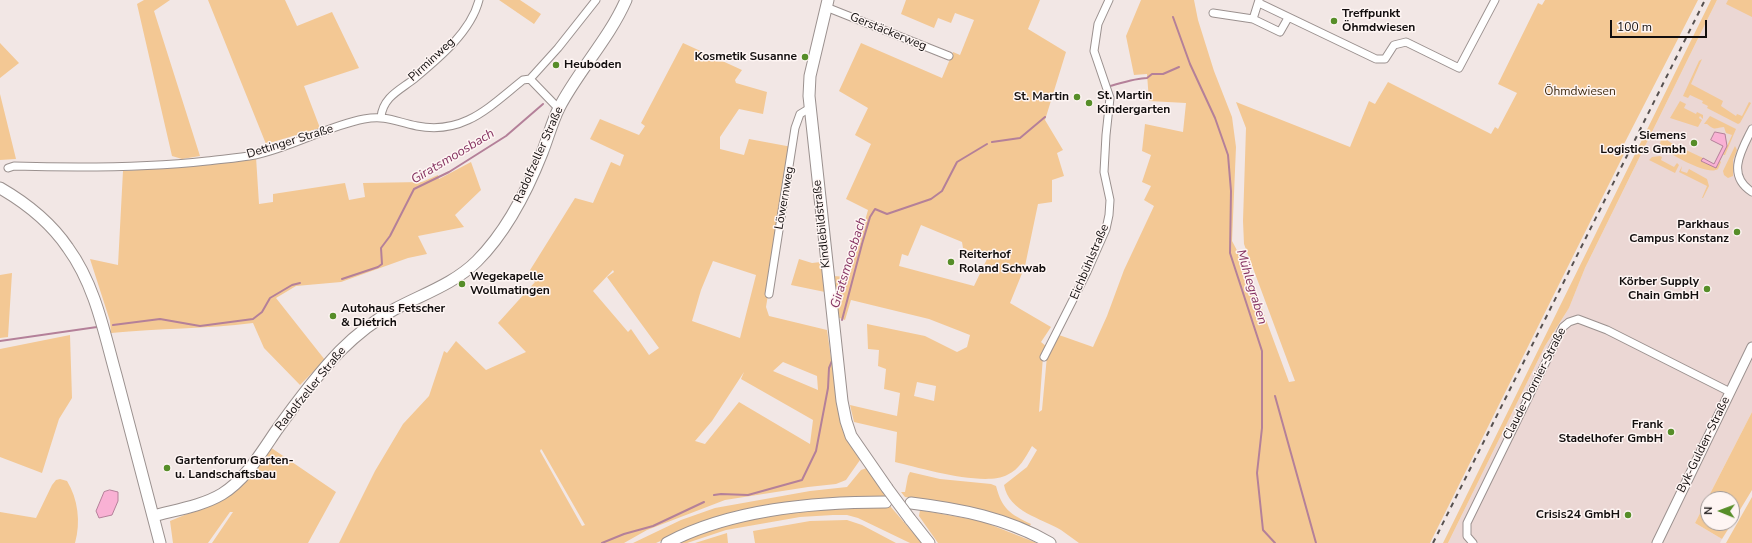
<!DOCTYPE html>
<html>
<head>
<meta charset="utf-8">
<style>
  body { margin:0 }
  #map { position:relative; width:1752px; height:543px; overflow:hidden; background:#f2e7e5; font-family:"Nunito Sans",sans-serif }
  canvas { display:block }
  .north { position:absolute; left:1700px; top:491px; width:40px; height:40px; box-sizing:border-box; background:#fef5f3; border:1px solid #a09997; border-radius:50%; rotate:271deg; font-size:11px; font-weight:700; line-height:16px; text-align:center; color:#120e0e }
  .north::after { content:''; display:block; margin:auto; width:14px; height:18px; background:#568d28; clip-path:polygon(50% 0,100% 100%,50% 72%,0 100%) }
  .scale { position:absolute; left:1610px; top:20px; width:97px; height:18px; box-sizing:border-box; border:2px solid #120e0e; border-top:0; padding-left:5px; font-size:12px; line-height:14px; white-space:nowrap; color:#120e0e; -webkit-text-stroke:3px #fef5f3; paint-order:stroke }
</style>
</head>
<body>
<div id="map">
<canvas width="1752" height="543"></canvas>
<div class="north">N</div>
<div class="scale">100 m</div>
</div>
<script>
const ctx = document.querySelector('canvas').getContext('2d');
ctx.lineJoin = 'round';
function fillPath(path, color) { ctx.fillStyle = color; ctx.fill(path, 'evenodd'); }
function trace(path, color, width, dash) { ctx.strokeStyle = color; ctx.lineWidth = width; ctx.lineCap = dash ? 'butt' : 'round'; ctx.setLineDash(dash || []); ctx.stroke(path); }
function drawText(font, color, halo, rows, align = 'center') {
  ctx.font = font + ' "Nunito Sans",sans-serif'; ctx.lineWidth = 3; ctx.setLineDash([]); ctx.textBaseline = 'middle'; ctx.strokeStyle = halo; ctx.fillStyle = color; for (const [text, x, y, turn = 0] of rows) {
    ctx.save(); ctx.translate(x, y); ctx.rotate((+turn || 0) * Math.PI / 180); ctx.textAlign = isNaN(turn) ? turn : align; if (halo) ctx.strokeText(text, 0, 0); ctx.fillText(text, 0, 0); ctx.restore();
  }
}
const built = new Path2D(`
  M1717,0H1752V412L1695,523L1722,539L1720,543H1448L1545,346L1569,308L1585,268Z`);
const green = new Path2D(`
  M144,0H170L154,11L200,156L182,159L172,156L137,4Z
  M208,0H285L297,26L332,12L359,68L304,86L320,128L266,144Z
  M499,0H520L541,14L534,24Z
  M906,0H1040L1028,29L1066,52L1045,120L1063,150L1057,153L1064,176L1052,180V202L1038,204L1025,266L1010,303L1051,327L1041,342L1047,347L1043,356L1039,412L1042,410L1047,356L1059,335L1093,347L1107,316L1124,270L1154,206L1144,200L1151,186L1142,182L1151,155L1142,151L1145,124L1183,132L1186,103L1149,101L1147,74L1134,75L1126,36L1141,0H1194L1198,20L1214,71L1232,117L1236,147L1232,241L1248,271L1289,382L1295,381L1244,244L1243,221L1246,128L1236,102L1350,147L1369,101L1375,104L1388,82L1491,134L1495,127L1498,129L1517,93L1498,84L1538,3L1542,5L1545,0H1698L1623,146L1626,150L1430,543H1079C1073,539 1067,534 1061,530C1041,518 1009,512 1004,485L1027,467L1037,450L1032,446C1025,458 1020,469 1007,475C984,487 920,468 895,462L897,432L854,422L850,405L897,416L900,393L884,389L886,369L878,366L879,350L868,349L867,324L925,336L957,352L967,347L970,335L929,319L851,300L845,320L837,317L833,276L849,277L868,210L846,199L871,144L855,135L868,108L839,91L861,43L942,78L953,52L960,55L974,20L955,13L951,23L938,18L934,28L901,14ZM921,225L962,242L963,248L987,259L974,286L899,266L902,254L908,256ZM917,382L936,386L934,401L914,396Z
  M1711,0H1717L1585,268L1569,308L1545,346L1448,543H1443Z
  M1728,0H1752V17L1726,4Z
  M0,43L19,63L0,78Z
  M683,43L742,70L735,80L736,83L767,92L763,114L739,109L720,137V149L744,155L749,139L792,147L766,307L769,316L827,330L839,414L847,440L860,460L846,480L836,484L808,487L725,500L647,530L624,543H339L375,471L403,424L429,396L444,351L447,353L456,341L486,370L526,352L498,323L535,282L527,275L575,198L593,203L611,162L620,166L624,155L590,139L600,119L639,135L645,126L641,123ZM713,261L756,275L740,338L692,321L701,290ZM613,270L614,272L607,277L659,348L649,355L631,329L628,332L593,291ZM783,362L817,376L818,390L773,371ZM744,372L741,379L813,420L810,444L739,402L705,444L695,441L712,421ZM541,449L542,450L585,525L582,526L540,451Z
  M1702,59L1691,84L1723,101L1721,106L1736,116L1737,114L1742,116L1749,102L1751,103L1740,123L1738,124L1707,108L1708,106L1702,103L1703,101L1690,95L1688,98L1683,96L1699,61Z
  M0,94L16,159L0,160Z
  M1680,101L1686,104L1684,108L1696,114L1697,112L1703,115V119L1700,116L1699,118L1702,120L1698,127L1670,118Z
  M1710,116L1736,129L1725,155H1723L1732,135L1726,133L1724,127C1713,128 1716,131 1707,124H1704Z
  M1662,134L1664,135L1663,138L1685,151L1686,150L1703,158L1701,161L1716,168L1720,161L1721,162L1718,169C1708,176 1675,156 1664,150L1660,144Z
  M1735,146L1737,150L1733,160V176L1728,178L1724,175L1723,171Z
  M1660,156L1662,157L1661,160L1674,167L1677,163L1679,165L1675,173L1649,160L1652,157Z
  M256,157L259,204L273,202V194L345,183L349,200L365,197L363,183L422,182L438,175L439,179L471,162L481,190L455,215L464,227L418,236L427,254L408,258L341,282L296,286L276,298L325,360L300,385L264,348L253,323C206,329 159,328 111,333L110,321L90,259L118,265L123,171L166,168Z
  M1682,166L1681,171L1687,173L1689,169L1707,179L1709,186L1703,198H1702L1707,186L1679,172Z
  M799,259L812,263L821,262L825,292L791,285Z
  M12,273L8,337L0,338V275Z
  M70,335L72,398L59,419L42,473L0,457V349Z
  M1752,412V490L1732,523V499H1708V523H1732L1722,539L1695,523Z
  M270,447L336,492L308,543H212L233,512H230L208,543H173L170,521L228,497L240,488Z
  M867,468L886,497L831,498L667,538L656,543H633L681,520L715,508L810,491L847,487L861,470Z
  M910,472L940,479L991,484L996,486C1002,509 1010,514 1031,524L1029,527C990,508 947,502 905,497L901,492H905L908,476Z
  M60,479L67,481C78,499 81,522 75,543H0V512L36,518L52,485L56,480Z
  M1752,497V543H1726Z
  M873,505L890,506L922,543H910L858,518L847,515H833L800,517L726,530L687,543H675C713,526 770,510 812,508C832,506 853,506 873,505Z
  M920,510L981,521L1037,543H938L919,516Z
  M847,520L862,525L896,543H755L753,531L810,521Z
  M727,533L728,543H695Z`);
const water = new Path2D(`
  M1715,132L1725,134L1727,146L1716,168L1701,161L1703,158L1714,164L1723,146L1711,140Z
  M110,490L118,492V501L112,515L99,518L96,511L104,492Z`);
const stream = new Path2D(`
  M1173,17L1190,64L1215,118L1228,155L1231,191L1230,253L1262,351V428L1257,473L1263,530L1275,543
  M1110,86C1121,83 1137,78 1147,78L1152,74H1163L1179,67
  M992,142L1020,138L1045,117
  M342,279L378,267L382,264L381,248L390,236L414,189L449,172L506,136L543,104
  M842,320L862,244L870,217L875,209L887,214L931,199L942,191L957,162L987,144
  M113,325L160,319L200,326L253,319L262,312L270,298L292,285L300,283
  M0,341L97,327
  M1275,396L1316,543
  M714,495L721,494L748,495L802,480L816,451L828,388L829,368L832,361
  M602,543L624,534L653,526L704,502`);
const minor = new Path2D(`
  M1259,3L1376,59H1385L1394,45L1406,42L1459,68L1495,0
  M826,7L949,56
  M1213,13L1253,19L1259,0
  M1253,19L1280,32L1288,18
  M530,79L558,48L596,0
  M381,117C383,97 400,90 414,79C438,59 471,32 479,0
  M1752,129C1741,151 1726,175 1752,192
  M8,168L14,166C78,168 143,168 207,161C223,159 239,158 255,155C293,147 327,126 364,119C387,115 396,122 417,126C464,135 489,107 523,80L530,79L559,109
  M769,294L795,128L800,114L810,108
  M1044,357L1087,272L1106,229L1109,215L1110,200L1104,172L1106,135L1110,98L1094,51L1098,24L1109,0
  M1473,543L1467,536V523L1563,327L1569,322L1578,319L1607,330L1730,392`);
const tertiary = new Path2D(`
  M1657,543L1752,347`);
const secondary = new Path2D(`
  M828,0L810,76L809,96L842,401L846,421L851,436L887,488
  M0,188C26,203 51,223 68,248C95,285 104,332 116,375C131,431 145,487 160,543
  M911,503C960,509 1007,518 1050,543
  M153,516C175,510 202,506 222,494C246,479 261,453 276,431C296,403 317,375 340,351C356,335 375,320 395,309C423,294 454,284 477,261C506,232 527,191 542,153C548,138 552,122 559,108C578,71 609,39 626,0
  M910,519L929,543
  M667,543C731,509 814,502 886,502`);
const rail = new Path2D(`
  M1433,543L1705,0`);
const secondaryBridge = new Path2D(`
  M887,488L910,519`);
const markers = [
  [1334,21,4,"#568d28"],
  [805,57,4,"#568d28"],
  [556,65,4,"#568d28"],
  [1077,97,4,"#568d28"],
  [1089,103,4,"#568d28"],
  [1694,143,4,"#568d28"],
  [1737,232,4,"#568d28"],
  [951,262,4,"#568d28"],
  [462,284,4,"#568d28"],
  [1707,289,4,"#568d28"],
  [333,316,4,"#568d28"],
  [1671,432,4,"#568d28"],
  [167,468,4,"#568d28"],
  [1628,515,4,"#568d28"]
];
const poiNames = [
  ["Treffpunkt",1342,14],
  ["Öhmdwiesen",1342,28],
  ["Kosmetik Susanne",797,57,"right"],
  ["Heuboden",564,65],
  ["St. Martin",1097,96],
  ["Kindergarten",1097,110],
  ["St. Martin",1069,97,"right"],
  ["Siemens",1686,136,"right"],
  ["Logistics Gmbh",1686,150,"right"],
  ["Parkhaus",1729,225,"right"],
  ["Campus Konstanz",1729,239,"right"],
  ["Reiterhof",959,255],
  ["Roland Schwab",959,269],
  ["Wegekapelle",470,277],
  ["Wollmatingen",470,291],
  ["Körber Supply",1699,282,"right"],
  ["Chain GmbH",1699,296,"right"],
  ["Autohaus Fetscher",341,309],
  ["& Dietrich",341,323],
  ["Frank",1663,425,"right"],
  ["Stadelhofer GmbH",1663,439,"right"],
  ["Gartenforum Garten-",175,461],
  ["u. Landschaftsbau",175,475],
  ["Crisis24 GmbH",1620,515,"right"]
];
const streetNames = [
  ["Gerstäckerweg",888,32,22],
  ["Pirminweg",432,60,-43],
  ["Dettinger Straße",290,142,-17],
  ["Radolfzeller Straße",539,155,-66],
  ["Löwernweg",785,198,-80],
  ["Kindlebildstraße",822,224,-96],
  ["Eichbühlstraße",1090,262,-67],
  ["Claude-Dornier-Straße",1535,384,-63],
  ["Radolfzeller Straße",311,389,-51],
  ["Byk-Gulden-Straße",1704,445,-64]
];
const parkNames = [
  ["Öhmdwiesen",1580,92]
];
const waterNames = [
  ["Giratsmoosbach",453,157,-31],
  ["Giratsmoosbach",849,263,-73],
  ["Mühlegraben",1251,287,73]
];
fillPath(built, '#ebd7d4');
fillPath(green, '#f3c894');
fillPath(water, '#f9b1d4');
trace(water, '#b48099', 1);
trace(stream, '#b48099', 2);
trace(minor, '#9b918f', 9);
trace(tertiary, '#9b918f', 11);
trace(secondary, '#9b918f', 13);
trace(minor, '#fff', 7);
trace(tertiary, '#fff', 9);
trace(secondary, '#fff', 11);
trace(rail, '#575150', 2, [5, 5]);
trace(secondaryBridge, '#9b918f', 13, []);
trace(secondaryBridge, '#fff', 11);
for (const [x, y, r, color] of markers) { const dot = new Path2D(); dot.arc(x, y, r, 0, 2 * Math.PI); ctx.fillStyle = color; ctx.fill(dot); trace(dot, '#fef5f3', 1.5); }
drawText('bold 12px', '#120e0e', '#fef5f3', poiNames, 'left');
drawText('12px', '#120e0e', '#fef5f3', streetNames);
drawText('12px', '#402c12', '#fef5f3', parkNames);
drawText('italic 13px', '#863462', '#fef5f3', waterNames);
</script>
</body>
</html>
